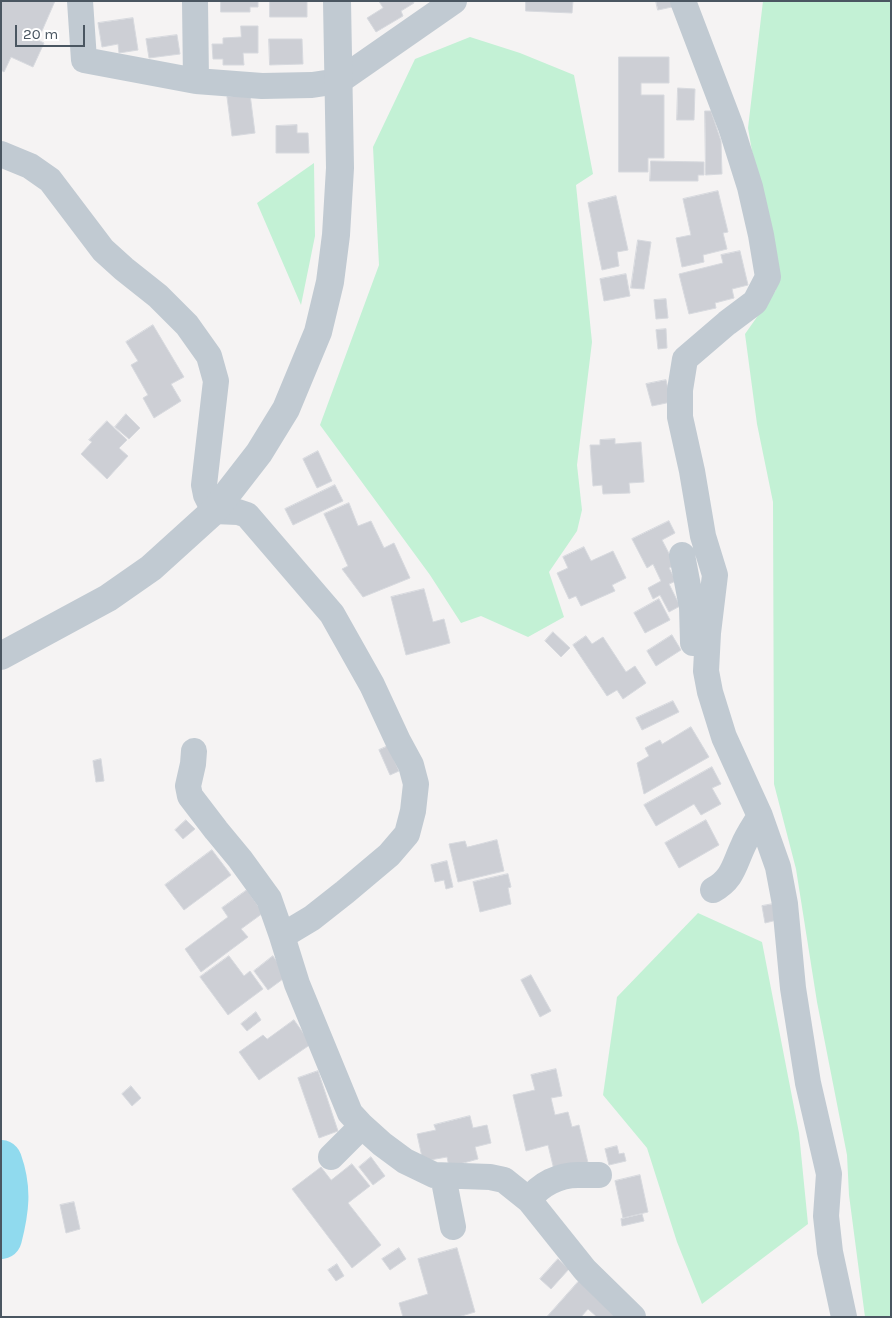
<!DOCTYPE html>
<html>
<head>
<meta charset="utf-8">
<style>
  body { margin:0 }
  #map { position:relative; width:892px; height:1318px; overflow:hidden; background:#f5f3f3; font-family:Karla,sans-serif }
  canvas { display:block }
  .frame { position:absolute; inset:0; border:2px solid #4a5661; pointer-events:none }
  .scale { position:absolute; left:15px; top:25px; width:70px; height:22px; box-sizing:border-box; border:2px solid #4a5661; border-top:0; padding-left:6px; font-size:15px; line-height:18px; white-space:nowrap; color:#4a5661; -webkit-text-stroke:4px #fff; paint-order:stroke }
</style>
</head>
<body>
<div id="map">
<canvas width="892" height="1318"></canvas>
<div class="frame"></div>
<div class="scale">20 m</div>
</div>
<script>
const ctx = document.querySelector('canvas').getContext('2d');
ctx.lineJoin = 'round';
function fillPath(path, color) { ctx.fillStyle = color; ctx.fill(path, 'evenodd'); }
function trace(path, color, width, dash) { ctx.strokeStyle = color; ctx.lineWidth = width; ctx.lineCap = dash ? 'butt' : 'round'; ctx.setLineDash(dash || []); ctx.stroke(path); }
const green = new Path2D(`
  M763,1H891V1317H865L849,1195L847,1155L817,1002L796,869L774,784L773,502L757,424L745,334L776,290L748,128Z
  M470,37L520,53L574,75L593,174L576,185L592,342L577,465L582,510L577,531L549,572L564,617L528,637L481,616L461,623L430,575L320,425L379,265L373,147L415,59Z
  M314,163L315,236L301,305L257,203Z
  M698,913L762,942L799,1133L808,1224L702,1304L677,1242L647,1148L603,1095L617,997Z`);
const river = new Path2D(`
  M1,1161C11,1189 8,1210 1,1238`);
const building = new Path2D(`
  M1,1H55L38,40L44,43L33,67L11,57L4,72L1,70Z
  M221,1H258V7H250V12H221Z
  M270,1H307V17H270Z
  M379,1H413L414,3L401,11L403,16L376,32L367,18L383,8Z
  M526,1H573L572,13L526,11Z
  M656,1H671L672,7L658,10Z
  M133,18L138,50L119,53L118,44L102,47L98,23Z
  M241,26H258V53H243L244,65H223V59H213L212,44H223V38L241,37Z
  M177,35L180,54L149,58L146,39Z
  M269,39H302L303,64L270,65Z
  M619,57H669V83H641V95H664V158H648V172H619Z
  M678,88L695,89L694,120H677Z
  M250,94L255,133L232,136L227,97Z
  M705,111H711L721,141L722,174L706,175Z
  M297,125V133H308L309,153H276V126Z
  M651,161L704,162V175H698V181H650Z
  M718,191L728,232L723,233L727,249L703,255L704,262L682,267L676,238L691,235L683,199Z
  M616,196L628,250L617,252L619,266L602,270L588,203Z
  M638,240L651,242L644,289L631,288Z
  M740,251L748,285L732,289L734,298L715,303L716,308L689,314L679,274L723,263L721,255Z
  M626,274L630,296L604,301L600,279Z
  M666,299L668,318L656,319L654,300Z
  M153,325L184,377L171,384L181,401L154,418L143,398L148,395L131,365L138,361L126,342Z
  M666,329L667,348L658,349L656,330Z
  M666,380L671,402L652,406L646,384Z
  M126,414L140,428L129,439L115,427Z
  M107,421L127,440L119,448L128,456L107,479L81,454L92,442L89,440Z
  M615,439V444L641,442L644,482L629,483L630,493L603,494L602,485L593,486L590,445H600V440Z
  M318,451L332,481L317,488L303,459Z
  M335,485L343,501L293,525L285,509Z
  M349,503L358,526L371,521L384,548L394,543L410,578L363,597L342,569L348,566L324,514Z
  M669,521L675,533L662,540L675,565L669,568L676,581L669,584L680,606L669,612L660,595L653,599L648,588L661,581L653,564L647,568L632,539Z
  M584,547L591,561L613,551L626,578L612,585L615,591L581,606L576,596L569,599L557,573L568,568L563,557Z
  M424,589L433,622L444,619L450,643L406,655L391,597Z
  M659,599L670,620L645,633L634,613Z
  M553,632L570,648L561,657L545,641Z
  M672,635L681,650L656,666L647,651Z
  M586,636L592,644L603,637L626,672L635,666L646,683L623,699L617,690L607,696L573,645Z
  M673,701L679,712L642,730L636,718Z
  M691,727L709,757L644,794L637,763L649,756L645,748L660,740L662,744Z
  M388,746L399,771L390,775L379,750Z
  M101,759L104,781L96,782L93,761Z
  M712,767L721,784L712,788L721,804L701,815L694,804L656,826L644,805Z
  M186,820L195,829L183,839L175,830Z
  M706,820L719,845L679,868L665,843Z
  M497,840L504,871L458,882L449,844L465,841L467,847Z
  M212,850L231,875L184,910L165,885Z
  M447,861L453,887L446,889L444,880L435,882L431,865Z
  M508,874L511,887L508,888L511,904L480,912L473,882Z
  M247,890L263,913L241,929L248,937L201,972L185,949L228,917L222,908Z
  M773,904L777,920L765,923L762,906Z
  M229,956L244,976L250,971L263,989L228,1015L200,977Z
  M273,956L287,976L268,990L254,971Z
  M531,975L551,1011L540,1017L521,980Z
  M256,1012L261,1020L247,1031L241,1024Z
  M294,1020L311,1044L259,1080L239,1052L263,1035L267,1039Z
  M556,1069L562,1096L551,1098L555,1115L568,1112L572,1127L579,1125L589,1167L555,1174L548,1145L526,1151L513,1095L535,1090L531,1075Z
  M318,1071L338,1131L319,1138L298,1078Z
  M131,1086L141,1098L132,1106L122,1094Z
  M470,1116L473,1128L487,1125L491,1143L475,1147L478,1159L449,1167L447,1157L430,1160L422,1157L417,1134L436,1130L434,1125Z
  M617,1146L619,1154L624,1153L626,1161L609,1165L605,1149Z
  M371,1157L385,1176L373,1185L359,1167Z
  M352,1164L370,1186L348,1203L381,1245L352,1268L292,1189L321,1167L331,1180Z
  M640,1175L648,1212L623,1218L615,1181Z
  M74,1202L80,1229L66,1233L60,1205Z
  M642,1214L644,1221L622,1226L621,1219Z
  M399,1248L406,1259L390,1270L382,1259Z
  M457,1248L475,1312L458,1317H403L399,1303L428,1294L418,1259Z
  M558,1259L569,1269L551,1289L540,1279Z
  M337,1264L344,1276L336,1281L328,1270Z
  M579,1281L619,1317H597L588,1309L581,1317H547Z`);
const minor = new Path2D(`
  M80,1L84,60L196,81L262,86L312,85L339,81L454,1
  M195,1L196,81
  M683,1L731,127L750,187L761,235L768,277L755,302L727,323L685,359L680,390V417L692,471L703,536L715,575L708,633L706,671L710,692L724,737L760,816L778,867L785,904L793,988L808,1083L829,1174L826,1216L830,1252L844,1317
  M1,154L30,166L50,180L103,250L124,269L158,296L187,325L209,356L216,381L204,485L206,495L214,511L238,512L247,515L332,614L372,685L398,741L411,765L416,784L413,811L407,834L389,855L345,892L312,918L282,936L297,984L350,1113L362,1126L382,1144L405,1161L434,1175L490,1177L504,1180L529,1200L585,1270L633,1317
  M682,555L692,607L693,643
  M194,751L193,764L188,786L190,796L216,830L240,859L269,899L282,936
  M713,890C733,879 734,865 743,846C747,836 754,826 760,816
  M331,1157L362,1126
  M443,1176L453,1227
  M529,1200C540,1184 559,1175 578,1175C585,1175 592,1175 599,1175`);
const tertiary = new Path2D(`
  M1,656L108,598L151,568L214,511L259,453L286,409L318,332L330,282L336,235L340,168L337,1`);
fillPath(green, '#c3f1d5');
trace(river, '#90daee', 42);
fillPath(building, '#cdcfd5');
trace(building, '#d7d9de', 1);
trace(minor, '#c1cad2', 26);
trace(tertiary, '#c1cad2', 28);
</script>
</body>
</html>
